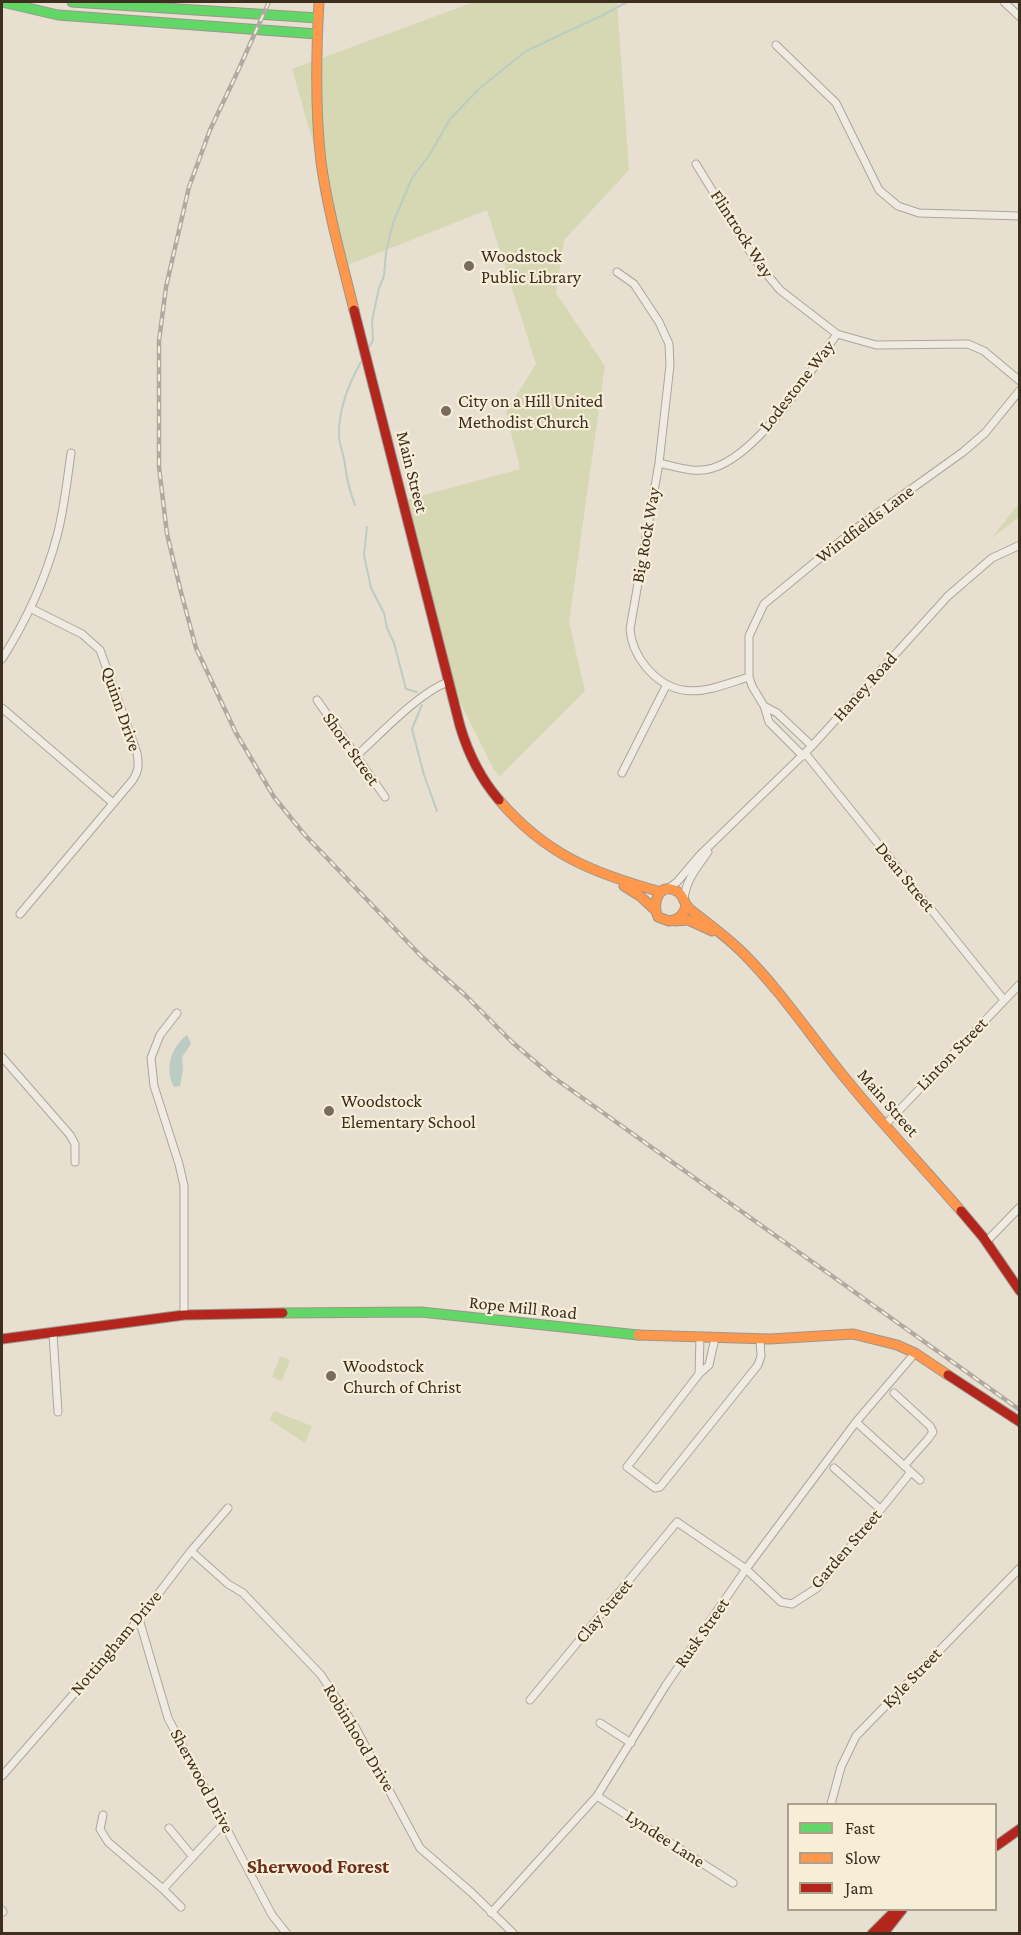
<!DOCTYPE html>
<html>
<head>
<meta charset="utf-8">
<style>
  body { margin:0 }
  #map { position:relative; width:1021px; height:1935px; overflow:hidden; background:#e7e0d1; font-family:"Crimson Pro",serif }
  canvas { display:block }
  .frame { position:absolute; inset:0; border:3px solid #3d2e20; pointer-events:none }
  .legend { position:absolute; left:787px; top:1803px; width:210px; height:108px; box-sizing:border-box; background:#f7eed8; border:2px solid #ada18e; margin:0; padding:8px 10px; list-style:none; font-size:18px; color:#3d2e20 }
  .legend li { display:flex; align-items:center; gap:12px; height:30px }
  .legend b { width:30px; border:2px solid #ada18e }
</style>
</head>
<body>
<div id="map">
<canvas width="1021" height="1935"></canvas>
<div class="frame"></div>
<ul class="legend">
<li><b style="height:8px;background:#63d668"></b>Fast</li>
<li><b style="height:8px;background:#ff974d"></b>Slow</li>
<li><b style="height:8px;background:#b3261e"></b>Jam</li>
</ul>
</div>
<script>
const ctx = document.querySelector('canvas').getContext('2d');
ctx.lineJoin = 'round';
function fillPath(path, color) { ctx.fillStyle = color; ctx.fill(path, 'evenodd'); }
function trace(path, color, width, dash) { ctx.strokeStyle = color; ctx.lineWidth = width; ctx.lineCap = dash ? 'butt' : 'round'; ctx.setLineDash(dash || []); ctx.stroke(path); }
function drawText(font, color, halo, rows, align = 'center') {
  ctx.font = font + ' "Crimson Pro",serif'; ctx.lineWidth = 4.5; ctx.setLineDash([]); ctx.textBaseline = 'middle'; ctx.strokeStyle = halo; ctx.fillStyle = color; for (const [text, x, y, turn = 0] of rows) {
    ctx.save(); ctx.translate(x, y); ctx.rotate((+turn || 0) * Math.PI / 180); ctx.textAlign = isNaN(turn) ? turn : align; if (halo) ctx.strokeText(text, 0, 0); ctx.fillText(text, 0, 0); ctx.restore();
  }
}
const green = new Path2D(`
  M474,2H617L629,170L564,240L556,293L605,366L569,622L585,691L500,776L494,770L451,684L405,500L520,469L506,412L536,364L487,210L348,265L292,69Z
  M1019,503V517L991,539Z
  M280,1356L290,1360L282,1381L272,1377Z
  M274,1411L312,1426L305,1443L270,1420Z`);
const water = new Path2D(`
  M187,1035L191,1044L182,1057L183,1069L180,1086L174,1087C164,1069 171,1047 187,1035Z`);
const stream = new Path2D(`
  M370,346L373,340L372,321L379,288L384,276L386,252L393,223L412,178L430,154L450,119L480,88L526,51L603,15L627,2
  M355,505C349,490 347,480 345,465C344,455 340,447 339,437C338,411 348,385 361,362
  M367,527L364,555L371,588L384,613L387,628L394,643L406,689L417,692
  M422,705L412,729L424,775L437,811`);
const street = new Path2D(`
  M1004,2L1020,17
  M776,45L836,103L879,190L898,206L919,213L1020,216
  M696,164L755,260L780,290L837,334L876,345L968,344L984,351L1020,381
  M617,272L634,284L659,322L669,344L670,365L659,463L630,629C631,645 637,656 646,667C678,705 710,689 749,677
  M659,463C677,467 695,474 713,468C760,453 809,373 837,334
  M2,659C26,621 45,581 57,536C64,510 67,481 71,453
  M317,700L385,797
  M764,706L752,686L749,677V636L764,604L854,530L963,452L985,433L1020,390
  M2,708L113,803
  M805,753L1004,1000
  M356,756C381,734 418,693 448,682
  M803,756L769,722L764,706L777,713L812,746
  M622,773L666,686
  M666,890L677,882L700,855L812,746L948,596L992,558L1020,545
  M684,900C685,881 698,866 708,852
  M20,914L132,781C139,771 139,765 137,753L100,650L82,634L32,609
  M177,1013L160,1035L151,1058L154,1086L179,1164L184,1186V1315
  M2,1057L70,1135L75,1144V1162
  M885,1125L1020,984
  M986,1242L1020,1207
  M53,1334L58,1412
  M700,1337L699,1374L709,1365L715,1338
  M699,1374L627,1467L655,1488L660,1487L758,1365L761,1356L760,1339
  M894,1393L930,1426L933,1432L928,1439L904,1466
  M856,1422L920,1480
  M834,1468L880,1509
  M191,1551L228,1584L243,1593L321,1675L354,1725L420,1848L472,1893L514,1934
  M139,1619L168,1718L272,1915L287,1934
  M530,1700L677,1522L746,1569L781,1602L792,1604L817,1588L911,1472
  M600,1723L631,1743
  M2,1776L139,1619L191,1551L228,1508
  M597,1796L733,1883
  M831,1804L841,1767L856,1736L1020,1568
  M103,1815L100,1829L108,1842L163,1889L181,1907
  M169,1828L193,1857
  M163,1889L224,1823
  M2,1910L3,1912
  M491,1913L597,1796L666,1685L746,1569L856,1422L915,1353`);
const fast = new Path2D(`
  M2,2L58,15L317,34
  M72,2L318,18
  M283,1313L421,1312L638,1335`);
const slow = new Path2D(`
  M319,2C316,55 315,109 321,162C328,212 342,261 354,310
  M499,800C546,855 593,873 661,892
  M624,886L640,896L654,909
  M686,905C684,915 679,919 669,921L658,917C651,903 660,880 678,892C684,896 684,905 691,910C709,924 727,937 743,953C783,993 814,1041 850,1084C885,1127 924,1168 961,1211
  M675,921L688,920L712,931
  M638,1335L770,1339L853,1334L897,1345L915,1353L948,1375`);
const jam = new Path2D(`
  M354,310L460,726C468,753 481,779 499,800
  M961,1211L983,1237L1020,1291
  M2,1339L184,1315L283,1313
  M948,1375L1020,1422
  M996,1846L1020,1829
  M872,1934L893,1913L902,1910
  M883,1934L901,1911`);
const rail = new Path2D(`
  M269,2L237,73L210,130L189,187L166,287L159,341V467L167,534L181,592L196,648L236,733L274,797L304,834L421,956L465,995L512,1042L553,1077L1020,1410`);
const markers = [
  [469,266,6,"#786c5e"],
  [446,411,6,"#786c5e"],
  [329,1111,6,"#786c5e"],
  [331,1376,6,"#786c5e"]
];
const streetNames = [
  ["Flintrock Way",742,234,57],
  ["Lodestone Way",797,386,-52],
  ["Main Street",412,472,76],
  ["Windfields Lane",865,524,-37],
  ["Big Rock Way",646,535,-80],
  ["Haney Road",865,687,-48],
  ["Quinn Drive",121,709,71],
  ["Short Street",351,749,55],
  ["Dean Street",905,877,51],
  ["Linton Street",952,1054,-46],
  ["Main Street",888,1103,49],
  ["Rope Mill Road",523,1308,6],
  ["Garden Street",846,1549,-49],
  ["Clay Street",604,1611,-50],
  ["Rusk Street",702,1633,-55],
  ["Nottingham Drive",116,1643,-50],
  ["Kyle Street",912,1678,-46],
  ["Robinhood Drive",359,1738,59],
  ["Sherwood Drive",202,1781,62],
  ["Lyndee Lane",665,1839,33]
];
const poiNames = [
  ["Woodstock",481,256],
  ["Public Library",481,277],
  ["City on a Hill United",458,401],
  ["Methodist Church",458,422],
  ["Woodstock",341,1101],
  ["Elementary School",341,1122],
  ["Woodstock",343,1366],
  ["Church of Christ",343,1387]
];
const neighbourhoodNames = [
  ["Sherwood Forest",318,1867]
];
fillPath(green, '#d6d7b3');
fillPath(water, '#bcccc2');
trace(stream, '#bcccc2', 2);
trace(street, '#ada599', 9);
trace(fast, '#9c958a', 11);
trace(slow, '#9c958a', 11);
trace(jam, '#9c958a', 11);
trace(street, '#efebe3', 7);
trace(fast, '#63d668', 9);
trace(slow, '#ff974d', 9);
trace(jam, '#b3261e', 9);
trace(rail, '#afaaa2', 4.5);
trace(rail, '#f7eed8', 2, [7]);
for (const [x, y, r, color] of markers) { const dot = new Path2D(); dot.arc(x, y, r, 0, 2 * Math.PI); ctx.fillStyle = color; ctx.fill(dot); trace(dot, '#f7eed8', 2); }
drawText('18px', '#3d2e20', '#f7eed8', streetNames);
drawText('18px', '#3d2e20', '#f7eed8', poiNames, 'left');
drawText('bold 20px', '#6b2e1e', '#f7eed8', neighbourhoodNames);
</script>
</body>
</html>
